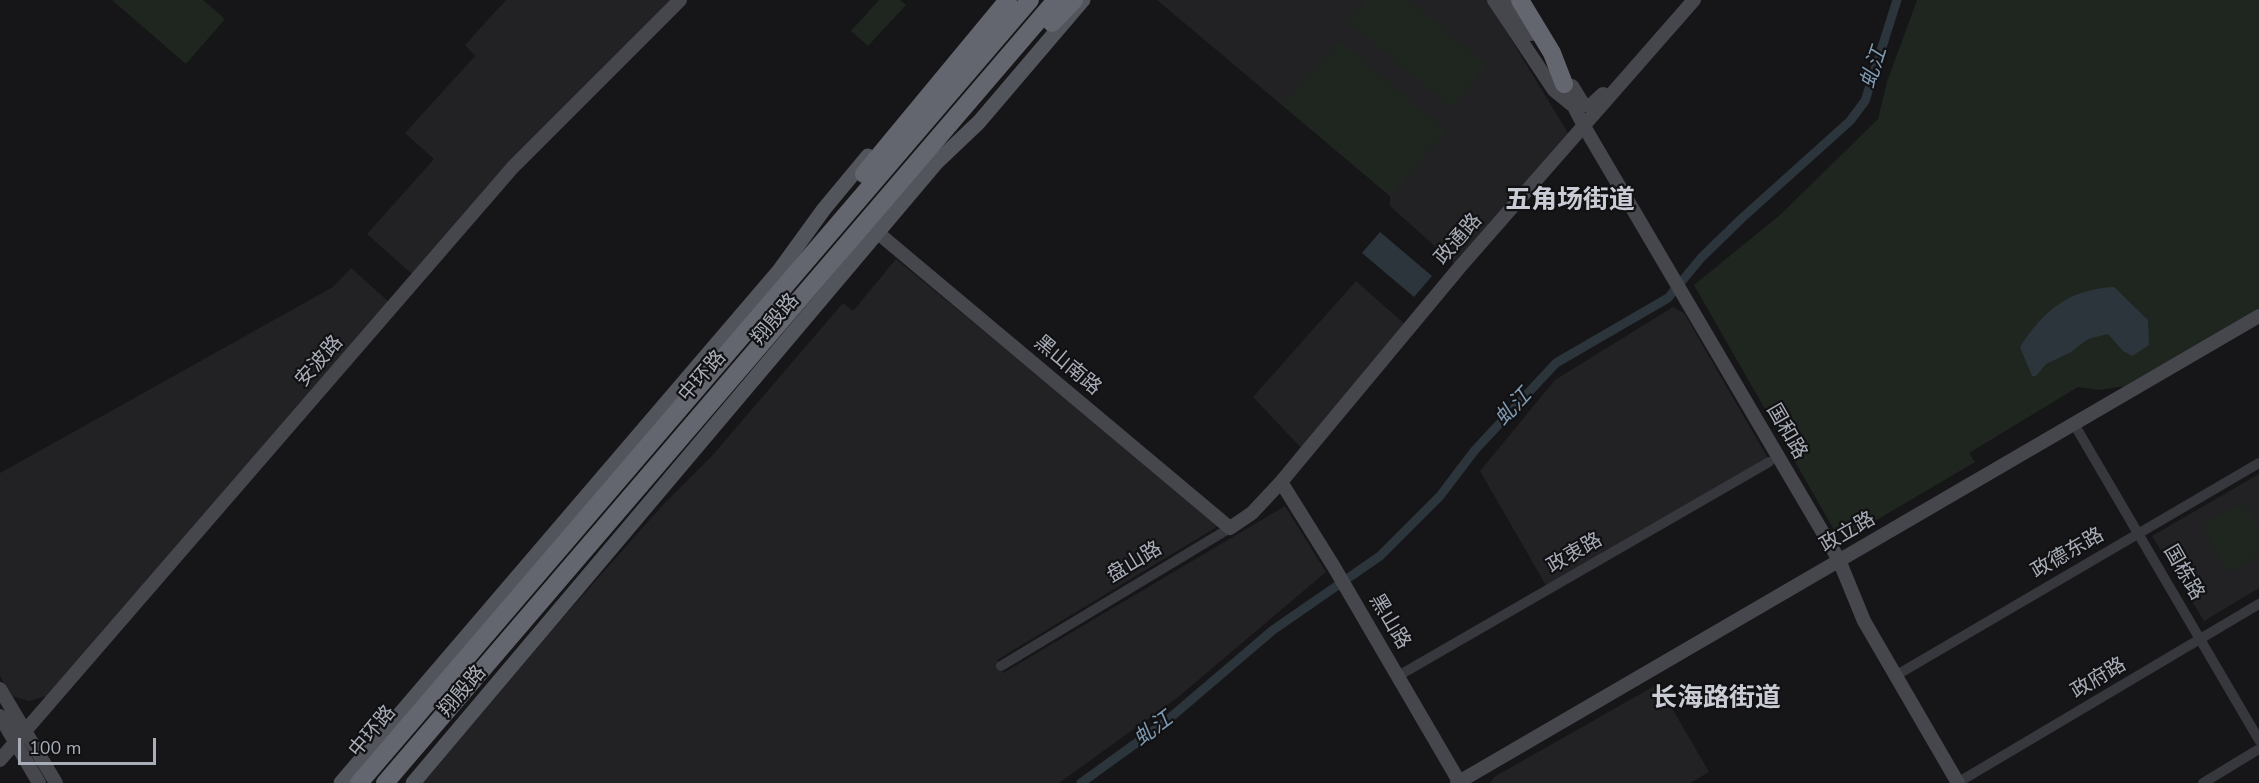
<!DOCTYPE html>
<html>
<head>
<meta charset="utf-8">
<style>
  body { margin:0 }
  #map { position:relative; width:2259px; height:783px; overflow:hidden; background:#161618; font-family:"Nunito Sans",sans-serif }
  canvas { display:block }
  .scale { position:absolute; left:18px; top:738px; width:138px; height:27px; box-sizing:border-box; border:3px solid #a8adb8; border-top:0; padding-left:8px; font-size:18px; line-height:21px; white-space:nowrap; color:#a8adb8; -webkit-text-stroke:4px #111113; paint-order:stroke }
</style>
</head>
<body>
<div id="map">
<canvas width="2259" height="783"></canvas>
<div class="scale">100 m</div>
</div>
<script>
const ctx = document.querySelector('canvas').getContext('2d');
ctx.lineJoin = 'round';
function fillPath(path, color) { ctx.fillStyle = color; ctx.fill(path, 'evenodd'); }
function trace(path, color, width, dash) { ctx.strokeStyle = color; ctx.lineWidth = width; ctx.lineCap = dash ? 'butt' : 'round'; ctx.setLineDash(dash || []); ctx.stroke(path); }
function drawText(font, color, halo, rows, align = 'center') {
  ctx.font = font + ' "Nunito Sans","Noto Sans SC",sans-serif'; ctx.lineWidth = 4.5; ctx.setLineDash([]); ctx.textBaseline = 'middle'; ctx.strokeStyle = halo; ctx.fillStyle = color; for (const [text, x, y, turn = 0] of rows) {
    ctx.save(); ctx.translate(x, y); ctx.rotate((+turn || 0) * Math.PI / 180); ctx.textAlign = isNaN(turn) ? turn : align; if (halo) ctx.strokeText(text, 0, 0); ctx.fillText(text, 0, 0); ctx.restore();
  }
}
const built = new Path2D(`
  M506,0H672L413,275L367,234L434,159L405,133L475,56L465,45Z
  M1157,0H1487L1573,141L1459,268L1390,206V196Z
  M896,259L1220,525L997,660L1003,673L1285,506L1326,572L1177,698L1059,783H422L558,623L661,507L711,457L843,303L853,311Z
  M351,268L389,302L47,696L29,701L12,696L0,676V473L333,287Z
  M1356,281L1407,326L1302,449L1253,397Z
  M1673,307L1684,313L1769,460L1548,589L1480,471L1555,380Z
  M2259,474V588L2204,621L2152,536Z
  M1658,684L1709,772L1690,783H1490L1494,777Z`);
const green = new Path2D(`
  M112,0H203L225,19L186,64Z
  M879,0H900L906,5L868,46L851,31Z
  M1366,0H1409L1487,65L1451,108L1348,22Z
  M1917,0H2259V308L2125,386L2099,390L2078,387L1969,453L1975,462L1853,534L1834,530L1694,285L1780,215L1878,119L1887,82Z
  M1340,41L1446,131L1390,196L1282,105Z
  M2244,502L2259,529V555L2228,572L2202,526Z`);
const water = new Path2D(`
  M1380,232L1432,276L1414,297L1362,253Z
  M2114,287L2148,320L2149,345L2132,356L2123,351L2108,334L2088,339L2071,352L2046,364L2036,376H2032L2020,347C2043,311 2069,289 2114,287Z`);
const canal = new Path2D(`
  M1081,783L1164,723L1273,630L1380,556L1440,496L1475,450L1556,363L1668,298L1701,258L1741,219L1850,121L1865,101L1897,0`);
const street = new Path2D(`
  M2074,424L2259,740
  M1001,666L1230,528
  M1398,676L1769,462
  M1895,676L2259,463
  M1957,783L2259,604
  M2203,783L2259,749`);
const secondary = new Path2D(`
  M1494,0L1554,90L1571,104
  M1508,0L1531,34
  M1559,77L1585,128L1839,560L1864,621L1958,783
  M1572,86L1583,104L1590,106L1603,94
  M878,233L1230,528L1252,513L1281,482L1459,268L1694,0
  M1281,482L1334,567L1460,783
  M0,689L56,783
  M0,716L39,783
  M0,760L513,167L680,0
  M1457,783L2259,316`);
const primary = new Path2D(`
  M341,783L779,271L824,209L868,156
  M413,783L937,162L979,122L1083,0`);
const highway = new Path2D(`
  M1520,0L1552,53L1564,84
  M1052,23L1074,0
  M864,174L1008,0
  M359,783L1030,0
  M385,783L1056,0`);
const streetNames = [
  ["政通路",1459,240,-49],
  ["翔殷路",776,320,-49],
  ["安波路",320,362,-49],
  ["黑山南路",1067,366,40],
  ["中环路",703,377,-49],
  ["国和路",1786,432,60],
  ["政立路",1848,533,-30],
  ["政衷路",1575,554,-30],
  ["政德东路",2068,554,-30],
  ["盘山路",1135,563,-31],
  ["国栋路",2183,573,60],
  ["黑山路",1389,622,59],
  ["政府路",2099,679,-31],
  ["翔殷路",463,692,-49],
  ["中环路",373,732,-50]
];
const waterNames = [
  ["虬江",1875,68,-72],
  ["虬江",1514,408,-47],
  ["虬江",1154,730,-37]
];
const districtNames = [
  ["五角场街道",1570,202],
  ["长海路街道",1716,700]
];
fillPath(built, '#222225');
fillPath(green, '#1e261f');
fillPath(water, '#2c353c');
trace(canal, '#2c353c', 9);
trace(street, '#37383d', 10);
trace(secondary, '#45474d', 14);
trace(primary, '#53555c', 15);
trace(highway, '#63666e', 18);
drawText('20px', '#a8adb8', '#111113', streetNames);
drawText('italic 21px', '#7f9bb3', '#111113', waterNames);
drawText('bold 26px', '#c9ccd4', '#111113', districtNames);
</script>
</body>
</html>
